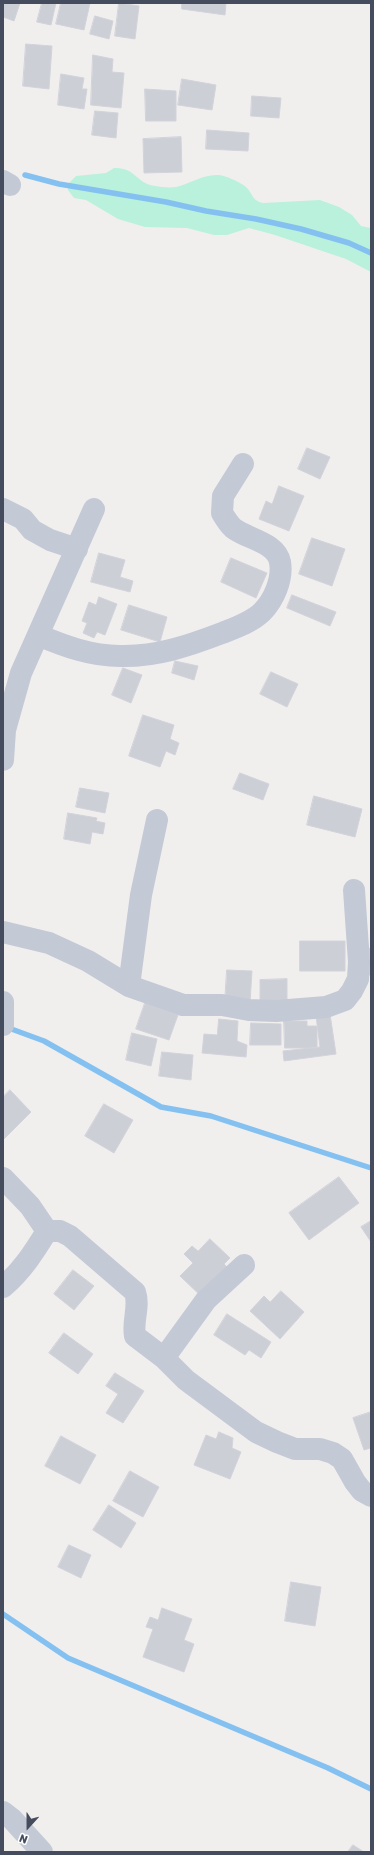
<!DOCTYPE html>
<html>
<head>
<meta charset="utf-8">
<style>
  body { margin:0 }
  #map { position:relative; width:374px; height:1855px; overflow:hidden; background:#f1efee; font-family:Rubik,sans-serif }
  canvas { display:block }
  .frame { position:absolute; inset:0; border:4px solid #454c5d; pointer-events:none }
  .north { position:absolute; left:8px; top:1807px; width:40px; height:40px; -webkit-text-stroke:3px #fff; paint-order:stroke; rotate:201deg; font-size:11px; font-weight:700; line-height:16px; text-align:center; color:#454c5d }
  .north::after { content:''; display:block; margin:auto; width:14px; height:18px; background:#454c5d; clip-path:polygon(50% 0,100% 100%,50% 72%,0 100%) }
</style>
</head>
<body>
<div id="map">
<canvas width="374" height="1855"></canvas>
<div class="frame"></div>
<div class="north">N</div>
</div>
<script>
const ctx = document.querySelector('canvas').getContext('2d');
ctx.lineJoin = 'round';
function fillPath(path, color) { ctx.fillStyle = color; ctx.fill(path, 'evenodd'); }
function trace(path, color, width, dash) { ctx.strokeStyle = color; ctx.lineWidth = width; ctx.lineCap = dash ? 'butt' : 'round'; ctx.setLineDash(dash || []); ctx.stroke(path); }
const green = new Path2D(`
  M114,168C136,167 135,183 155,186C161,187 170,188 176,187C189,184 204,174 218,175C225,175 240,182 246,187C254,195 251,200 263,203L320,200L339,207L352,215L361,226L371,228V272L346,259L275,235L249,228L227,235H214L187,228L145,227L118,219L86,200L74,198L68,190V184L76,176L106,173Z`);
const stream = new Path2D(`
  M25,175L59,184L166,202L206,211L256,219L301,229L349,243L371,253
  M6,1027L44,1041L161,1107L211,1116L371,1168
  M3,1614L68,1658L328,1768L371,1789`);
const building = new Path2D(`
  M3,3H20L14,21L3,17Z
  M42,3H56L51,25L37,22Z
  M61,3H90L84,30L56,24Z
  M119,3L139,6L135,39L115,36Z
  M182,3H226L225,15L182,9Z
  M95,16L113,21L109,39L90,34Z
  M26,44L52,46L49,89L23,86Z
  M93,55L113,59L112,72L124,73L121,108L91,105Z
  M61,74L84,78L82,89H87L84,109L58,105Z
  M182,79L216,85L212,110L178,105Z
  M145,89L176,91V121H146Z
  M252,96L281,98L279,118L251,116Z
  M95,111L118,113L116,138L92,135Z
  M207,130L249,133L248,151L206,149Z
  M181,137L182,172L144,173L143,139Z
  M307,448L330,457L320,479L298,469Z
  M279,486L304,496L289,531L259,519L266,501L272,504Z
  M312,538L345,549L332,586L299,574Z
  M99,553L125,560L120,577L133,581L130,592L91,582Z
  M231,558L267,573L256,598L221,582Z
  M292,595L336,612L330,626L287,608Z
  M99,597L117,604L105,635L97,632L94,638L83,633L87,623L82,621L89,602L96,605Z
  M129,605L167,617L160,642L121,630Z
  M175,661L198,666L194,680L172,673Z
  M123,668L142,675L131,703L112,695Z
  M271,672L298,684L287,707L260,694Z
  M143,715L174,725L170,739L179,743L175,755L166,751L160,767L129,756Z
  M240,773L269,784L263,800L233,789Z
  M80,788L109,793L105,813L76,807Z
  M314,796L362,809L355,837L307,825Z
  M68,813L97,818L96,821L105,823L103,834L92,832L90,844L64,839Z
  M300,941H345V971H300Z
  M370,948H371V975H369Z
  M227,970L252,971L250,1003L225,1002Z
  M287,979V1004H260V980Z
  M145,1003L178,1015L169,1040L136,1029Z
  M330,1014L336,1054L284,1061L283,1051L320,1047L316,1016Z
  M219,1019L238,1021L237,1041L247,1045L246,1057L202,1053L204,1034L217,1035Z
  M284,1021H307V1026H317V1048H285Z
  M251,1023L281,1024V1045H250Z
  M132,1033L157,1039L151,1066L126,1060Z
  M162,1052L193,1055L191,1080L159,1076Z
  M10,1090L31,1112L4,1139L3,1097Z
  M104,1104L133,1120L114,1153L85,1136Z
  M339,1177L359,1203L309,1240L289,1213Z
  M371,1221V1242L361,1227Z
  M210,1239L230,1258L224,1264L230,1270L203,1298L180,1276L193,1263L184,1254L192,1246L198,1251Z
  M73,1270L94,1286L74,1310L54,1294Z
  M281,1291L304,1312L280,1339L250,1311L264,1296L270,1302Z
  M227,1314L271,1342L261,1358L249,1350L245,1355L214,1335Z
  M64,1333L93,1354L78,1374L49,1353Z
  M115,1373L144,1391L123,1423L106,1413L118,1394L106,1386Z
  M371,1412V1448L364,1450L353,1418Z
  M219,1432L233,1438L232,1448L241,1452L230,1479L194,1465L206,1435L216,1439Z
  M61,1436L96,1455L80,1484L45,1466Z
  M130,1471L159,1487L143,1517L113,1501Z
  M109,1505L136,1523L121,1548L93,1530Z
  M69,1545L91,1555L81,1578L58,1567Z
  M291,1582L321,1587L315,1626L285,1621Z
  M162,1608L192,1619L184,1640L194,1644L184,1672L143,1657L153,1629L146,1627L150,1617L158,1620Z
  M353,1845L364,1852H348Z`);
const minor = new Path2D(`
  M3,181L10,185
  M3,509L23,519L32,530L50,540L77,549
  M38,635C64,646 91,656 120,656C156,657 188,646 222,633C235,628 252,622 262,612C274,600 283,579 280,562C276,542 247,539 233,528C229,524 225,518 222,513L223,496L243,464
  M3,760L5,730L21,673L94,509
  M3,932L49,943L88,961L129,986L183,1005H222L249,1010L276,1011L326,1007L345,1000L352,991L358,979L359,962L354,890
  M129,986L141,895L157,820
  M3,1002V1025
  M3,1178L30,1206L47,1231H60L70,1236L135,1292C140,1307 132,1321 135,1336L164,1358L186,1380L256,1432L277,1442L295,1449H320L333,1453L342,1459L355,1482L362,1491L371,1496
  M3,1287C22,1271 34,1252 47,1231
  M164,1358L206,1300L244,1265
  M3,1812L12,1819L42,1852`);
fillPath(green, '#b9f1dc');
trace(stream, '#84c1f1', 5.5);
fillPath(building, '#cdcfd6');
trace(building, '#d2d2da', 1);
trace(minor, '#c4c9d6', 22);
</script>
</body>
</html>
